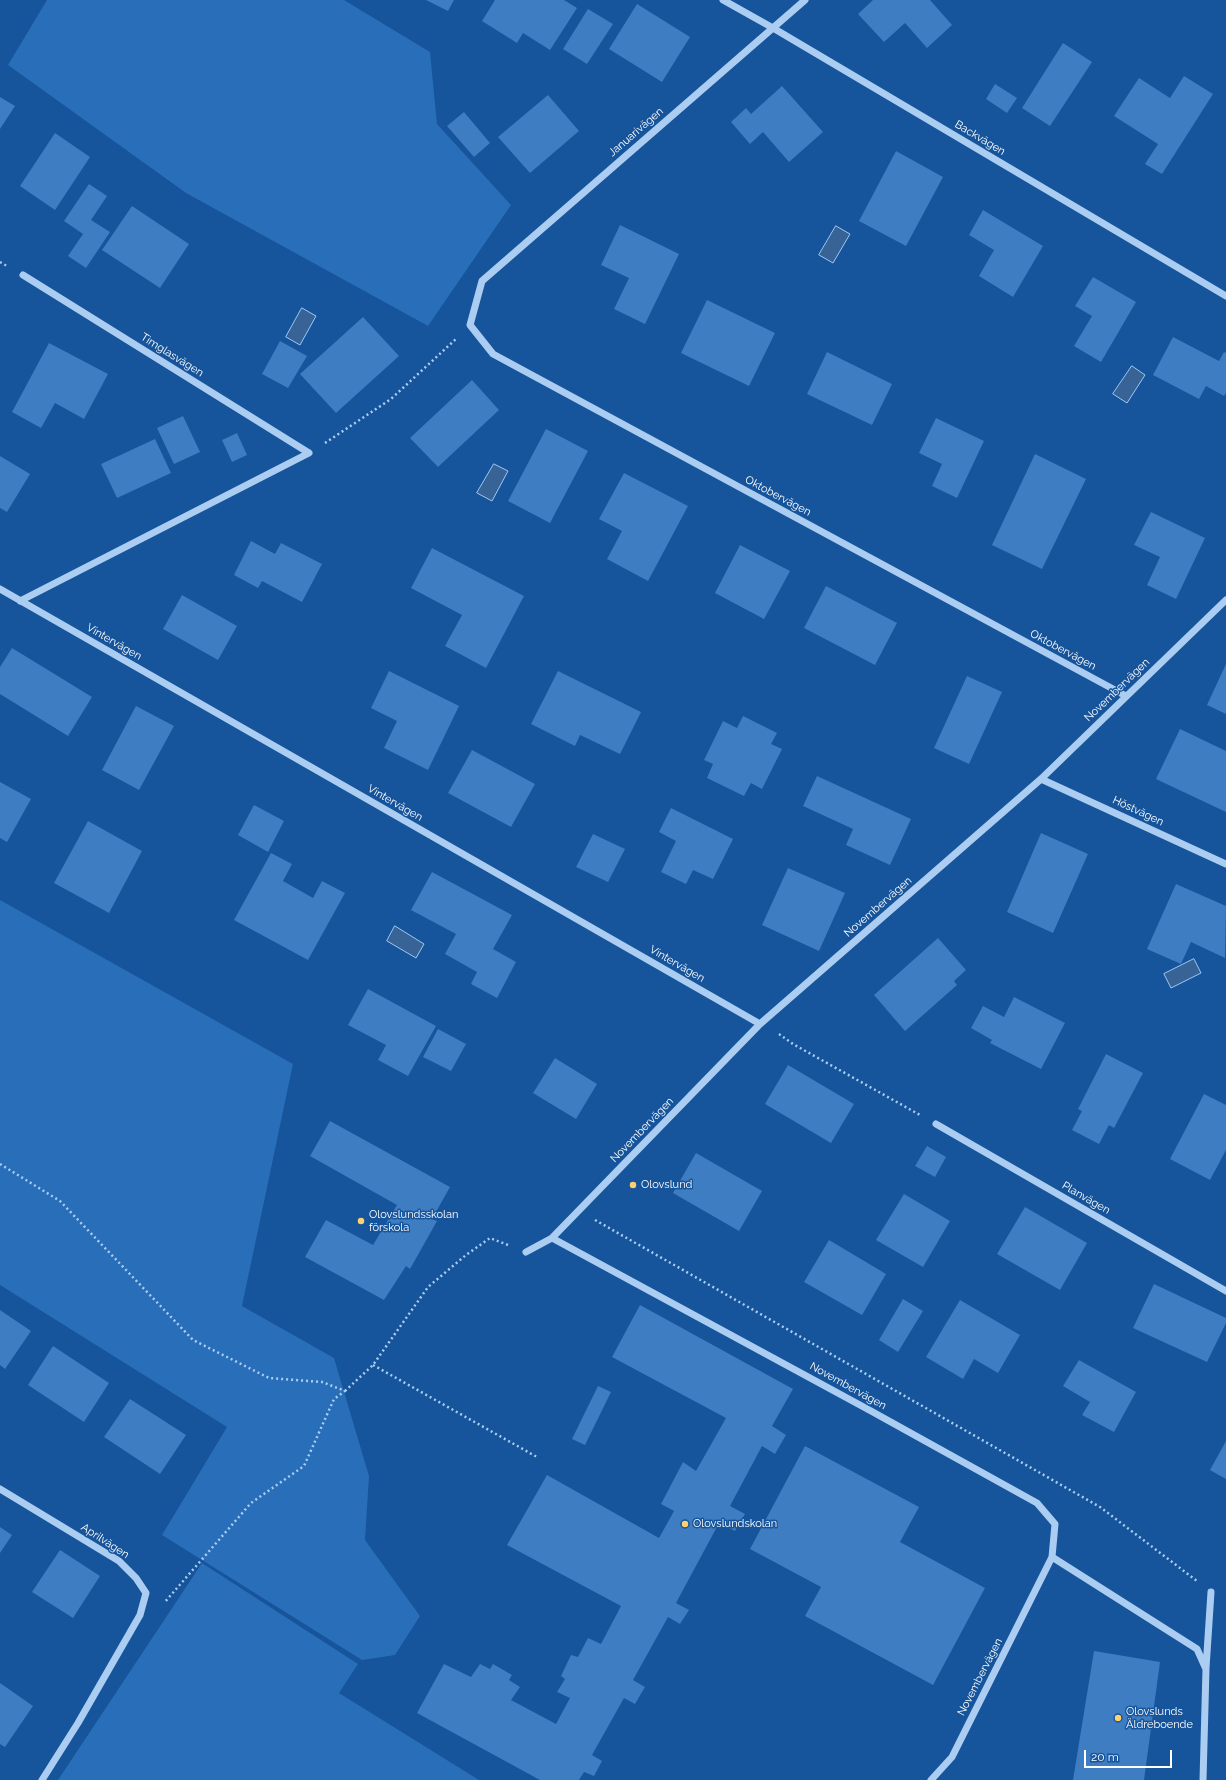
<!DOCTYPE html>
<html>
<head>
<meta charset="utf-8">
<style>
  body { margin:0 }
  #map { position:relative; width:1226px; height:1780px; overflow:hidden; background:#16549b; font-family:Raleway,sans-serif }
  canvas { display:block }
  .scale { position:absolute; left:1084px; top:1750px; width:88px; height:18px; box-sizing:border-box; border:2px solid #fff; border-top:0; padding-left:5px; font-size:12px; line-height:14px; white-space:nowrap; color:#fff; -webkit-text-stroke:3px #16549b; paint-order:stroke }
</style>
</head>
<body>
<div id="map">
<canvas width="1226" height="1780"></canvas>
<div class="scale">20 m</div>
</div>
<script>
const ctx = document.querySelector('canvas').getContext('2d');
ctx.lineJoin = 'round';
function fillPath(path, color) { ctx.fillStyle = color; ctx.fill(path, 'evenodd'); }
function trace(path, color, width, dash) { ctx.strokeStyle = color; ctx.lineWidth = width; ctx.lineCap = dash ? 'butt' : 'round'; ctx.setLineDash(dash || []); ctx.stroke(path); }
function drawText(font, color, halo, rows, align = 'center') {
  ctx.font = font + ' Raleway,sans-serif'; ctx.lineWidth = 3; ctx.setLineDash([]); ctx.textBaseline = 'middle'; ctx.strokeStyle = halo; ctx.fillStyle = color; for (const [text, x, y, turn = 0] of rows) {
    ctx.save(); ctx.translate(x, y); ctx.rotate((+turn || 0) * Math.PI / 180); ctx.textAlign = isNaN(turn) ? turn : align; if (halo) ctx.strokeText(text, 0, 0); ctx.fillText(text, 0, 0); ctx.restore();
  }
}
const green = new Path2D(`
  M47,0H344L430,52L437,124L511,205L428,326L186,193L8,65Z
  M0,900L293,1064L242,1306L334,1358L369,1476L365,1540L420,1616L395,1655L362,1660L162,1535L227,1427L0,1285Z
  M202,1563L358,1664L339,1693L479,1780H58Z`);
const water = new Path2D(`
  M836,226L850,234L833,263L819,255Z
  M302,308L316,316L300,345L286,337Z
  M1132,366L1145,375L1127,403L1113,394Z
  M494,464L508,471L492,501L477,493Z
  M395,926L424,944L416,958L387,941Z
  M1194,959L1201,973L1171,988L1164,974Z`);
const building = new Path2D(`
  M426,0H454L448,11Z
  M495,0H564L577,8L550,50L523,33L517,43L482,21Z
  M873,0H930L952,25L927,48L905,23L884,42L858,14Z
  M637,4L690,37L662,82L609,49Z
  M588,9L613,24L587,64L563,49Z
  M1063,43L1092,62L1050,126L1022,108Z
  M1184,76L1213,94L1162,174L1145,164L1158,144L1114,116L1139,78L1170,98Z
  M995,84L1017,98L1007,113L986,99Z
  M782,86L823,132L789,162L763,132L750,144L731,122L746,108L751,114Z
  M548,95L579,131L530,173L498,137Z
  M0,97L15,106L0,129Z
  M464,112L490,143L474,157L447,126Z
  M55,133L90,157L55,210L20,186Z
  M896,151L943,177L906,246L859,221Z
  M89,184L107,196L91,220L110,232L86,268L68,256L83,234L64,221Z
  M132,206L189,244L160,288L102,250Z
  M983,210L1043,246L1013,297L979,276L994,250L969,235Z
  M620,225L679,254L645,324L614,309L629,278L601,265Z
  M1093,277L1136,302L1101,362L1074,346L1092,316L1075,306Z
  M707,300L775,333L749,386L681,353Z
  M363,317L399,356L336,413L300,374Z
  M1173,337L1219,361L1224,352L1226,353V393L1224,396L1206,386L1199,399L1153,375Z
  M280,341L307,356L288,388L262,374Z
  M49,343L108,374L84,419L55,403L41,428L12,412Z
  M827,352L892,384L872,425L807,394Z
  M472,380L499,410L438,467L410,438Z
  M183,416L200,452L174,464L157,428Z
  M936,418L984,441L957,498L932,486L942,464L919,453Z
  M546,429L588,451L550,523L508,501Z
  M237,433L247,455L232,462L222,440Z
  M155,439L171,473L117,498L101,464Z
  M1035,454L1086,479L1042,569L992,545Z
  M0,456L30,474L7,512L0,508Z
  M624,473L688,506L648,581L607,559L622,531L599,519Z
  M1151,512L1205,538L1176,599L1147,585L1160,557L1134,545Z
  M251,541L275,554L281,543L322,564L302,602L262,581L258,588L234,575Z
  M740,545L790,571L764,619L715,593Z
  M432,548L524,596L486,668L445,646L462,615L411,588Z
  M826,586L897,623L875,665L804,628Z
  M182,595L237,626L218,660L163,629Z
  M12,648L92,697L68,736L0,694V667Z
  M1226,664V714L1207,705Z
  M389,671L459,706L428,770L384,748L397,721L371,708Z
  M558,671L641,712L620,754L580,735L575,746L531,724Z
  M967,676L1002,692L969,764L934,748Z
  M136,706L174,726L139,790L102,770Z
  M743,716L777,733L771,744L782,749L762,789L751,783L744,796L707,778L713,764L704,760L723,721L737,728Z
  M1180,729L1226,751V812L1156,779Z
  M472,750L535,784L511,827L448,793Z
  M817,776L911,819L890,865L846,845L853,829L803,806Z
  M0,782L31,799L7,842L0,838Z
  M254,805L284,821L268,852L238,835Z
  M671,808L733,839L713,879L693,870L686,884L661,872L676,841L659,832Z
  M88,821L142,851L109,913L54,883Z
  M1041,833L1088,854L1053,933L1007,912Z
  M593,834L625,849L608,882L576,867Z
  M271,853L292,864L283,881L313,898L322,881L345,893L308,960L234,920Z
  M788,868L845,893L819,951L762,925Z
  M432,872L512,915L493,949L516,962L497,998L471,984L477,972L445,954L456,934L411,910Z
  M1176,884L1226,906L1225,958L1191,942L1181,964L1147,949Z
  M938,938L966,970L954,981L957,985L905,1031L874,995Z
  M368,989L436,1026L408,1076L378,1060L386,1045L348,1025Z
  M1014,997L1065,1023L1041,1069L990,1043L992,1040L971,1028L983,1006L1004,1017Z
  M438,1029L466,1044L451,1071L423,1057Z
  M1106,1054L1143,1073L1114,1128L1109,1125L1099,1144L1072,1130L1082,1111L1078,1109Z
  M555,1058L597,1084L576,1119L533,1093Z
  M788,1065L854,1104L831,1143L765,1104Z
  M1204,1094L1226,1105V1150L1210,1180L1170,1159Z
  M330,1121L450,1187L432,1219L437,1221L410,1269L406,1266L384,1300L305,1257L326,1220L373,1245L397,1205L310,1156Z
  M927,1146L946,1157L935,1177L915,1166Z
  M696,1153L762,1191L739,1231L673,1193Z
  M904,1194L950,1221L923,1267L876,1240Z
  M1025,1207L1087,1243L1060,1290L997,1254Z
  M829,1240L886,1274L862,1315L804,1282Z
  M1154,1284L1226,1318V1323L1207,1362L1133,1328Z
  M903,1299L923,1311L898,1352L879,1340Z
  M960,1300L1020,1335L998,1373L974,1359L963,1379L926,1357Z
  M640,1305L793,1389L772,1426L786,1435L775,1454L762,1446L730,1506L745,1514L735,1531L719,1523L676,1603L689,1610L680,1624L668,1617L633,1680L645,1687L635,1704L624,1698L592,1755L602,1761L594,1776L584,1772L579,1780H540L417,1713L444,1664L471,1677L480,1664L490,1669L493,1664L512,1675L509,1680L520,1687L511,1700L556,1724L570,1698L557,1692L565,1679L561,1676L571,1655L578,1657L588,1638L601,1644L621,1606L507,1545L547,1475L659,1538L674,1511L661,1504L683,1462L696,1471L726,1418L612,1357Z
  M0,1310L31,1331L5,1369L0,1365Z
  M53,1346L109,1383L84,1422L28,1385Z
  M1079,1360L1136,1392L1114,1432L1082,1415L1090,1402L1063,1386Z
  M598,1386L611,1392L585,1445L572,1439Z
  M130,1399L186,1435L160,1474L104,1437Z
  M1226,1441V1479L1210,1470Z
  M805,1446L919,1507L900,1542L985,1588L933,1685L805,1616L821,1587L750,1549Z
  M0,1527L12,1535L0,1553Z
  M60,1550L100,1576L73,1618L32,1592Z
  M1094,1651L1160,1662L1144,1780H1073Z
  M0,1683L33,1706L5,1747L0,1744Z`);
const path = new Path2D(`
  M0,262L7,266
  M325,443L391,399L457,338
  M779,1034L793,1044L920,1115
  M0,1164L60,1201L193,1340L269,1378L322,1382L345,1391L334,1399L304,1466L251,1503L164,1603
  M595,1220L1100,1507L1197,1581
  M373,1365L537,1457
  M345,1391L373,1365L428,1287L466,1255L490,1238L508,1245`);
const minor = new Path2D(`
  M723,0L773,28L1226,296
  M805,0L482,281L470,325L493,354L1126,696
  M23,275L309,453
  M0,589L760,1024
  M20,601L309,453
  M1041,779L1226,864
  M936,1124L1226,1291
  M552,1238L871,1411L1037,1503L1055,1524L1052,1557L952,1757L931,1780
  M526,1252L552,1238L760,1024L1041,779L1226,600
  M0,1489L119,1561L136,1578L146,1593L140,1615L78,1723L42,1780
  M1052,1557L1197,1649L1206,1669L1203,1780
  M1206,1668L1211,1592`);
const markers = [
  [633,1185,4,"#ffd06d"],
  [361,1221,4,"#ffd06d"],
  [685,1524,4,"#ffd06d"],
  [1118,1718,4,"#ffd06d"]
];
const streetNames = [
  ["Januarivägen",636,132,-41],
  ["Backvägen",980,138,31],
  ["Timglasvägen",172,355,32],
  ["Oktobervägen",778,496,28],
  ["Vintervägen",114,642,30],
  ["Oktobervägen",1063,650,28],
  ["Novembervägen",1117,690,-44],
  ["Vintervägen",395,803,30],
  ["Höstvägen",1138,811,25],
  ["Novembervägen",878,907,-41],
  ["Vintervägen",677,964,30],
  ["Novembervägen",642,1130,-46],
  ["Planvägen",1086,1198,30],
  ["Novembervägen",848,1386,29],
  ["Aprilvägen",105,1541,33],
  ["Novembervägen",980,1677,-63]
];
const poiNames = [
  ["Olovslund",641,1185],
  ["Olovslundsskolan",369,1215],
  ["förskola",369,1228],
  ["Olovslundskolan",693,1524],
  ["Olovslunds",1126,1712],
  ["Äldreboende",1126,1725]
];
fillPath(green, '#296eb8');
fillPath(water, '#376396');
trace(water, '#9ec9f5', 1);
fillPath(building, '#3e7dc1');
trace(path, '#abcdf2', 2.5, [2, 3]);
trace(minor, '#abcdf2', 7);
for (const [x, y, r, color] of markers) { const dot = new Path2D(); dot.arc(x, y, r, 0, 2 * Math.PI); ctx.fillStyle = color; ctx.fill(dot); trace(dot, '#16549b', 1.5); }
drawText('11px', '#fff', '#16549b', streetNames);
drawText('11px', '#fff', '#16549b', poiNames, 'left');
</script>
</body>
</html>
